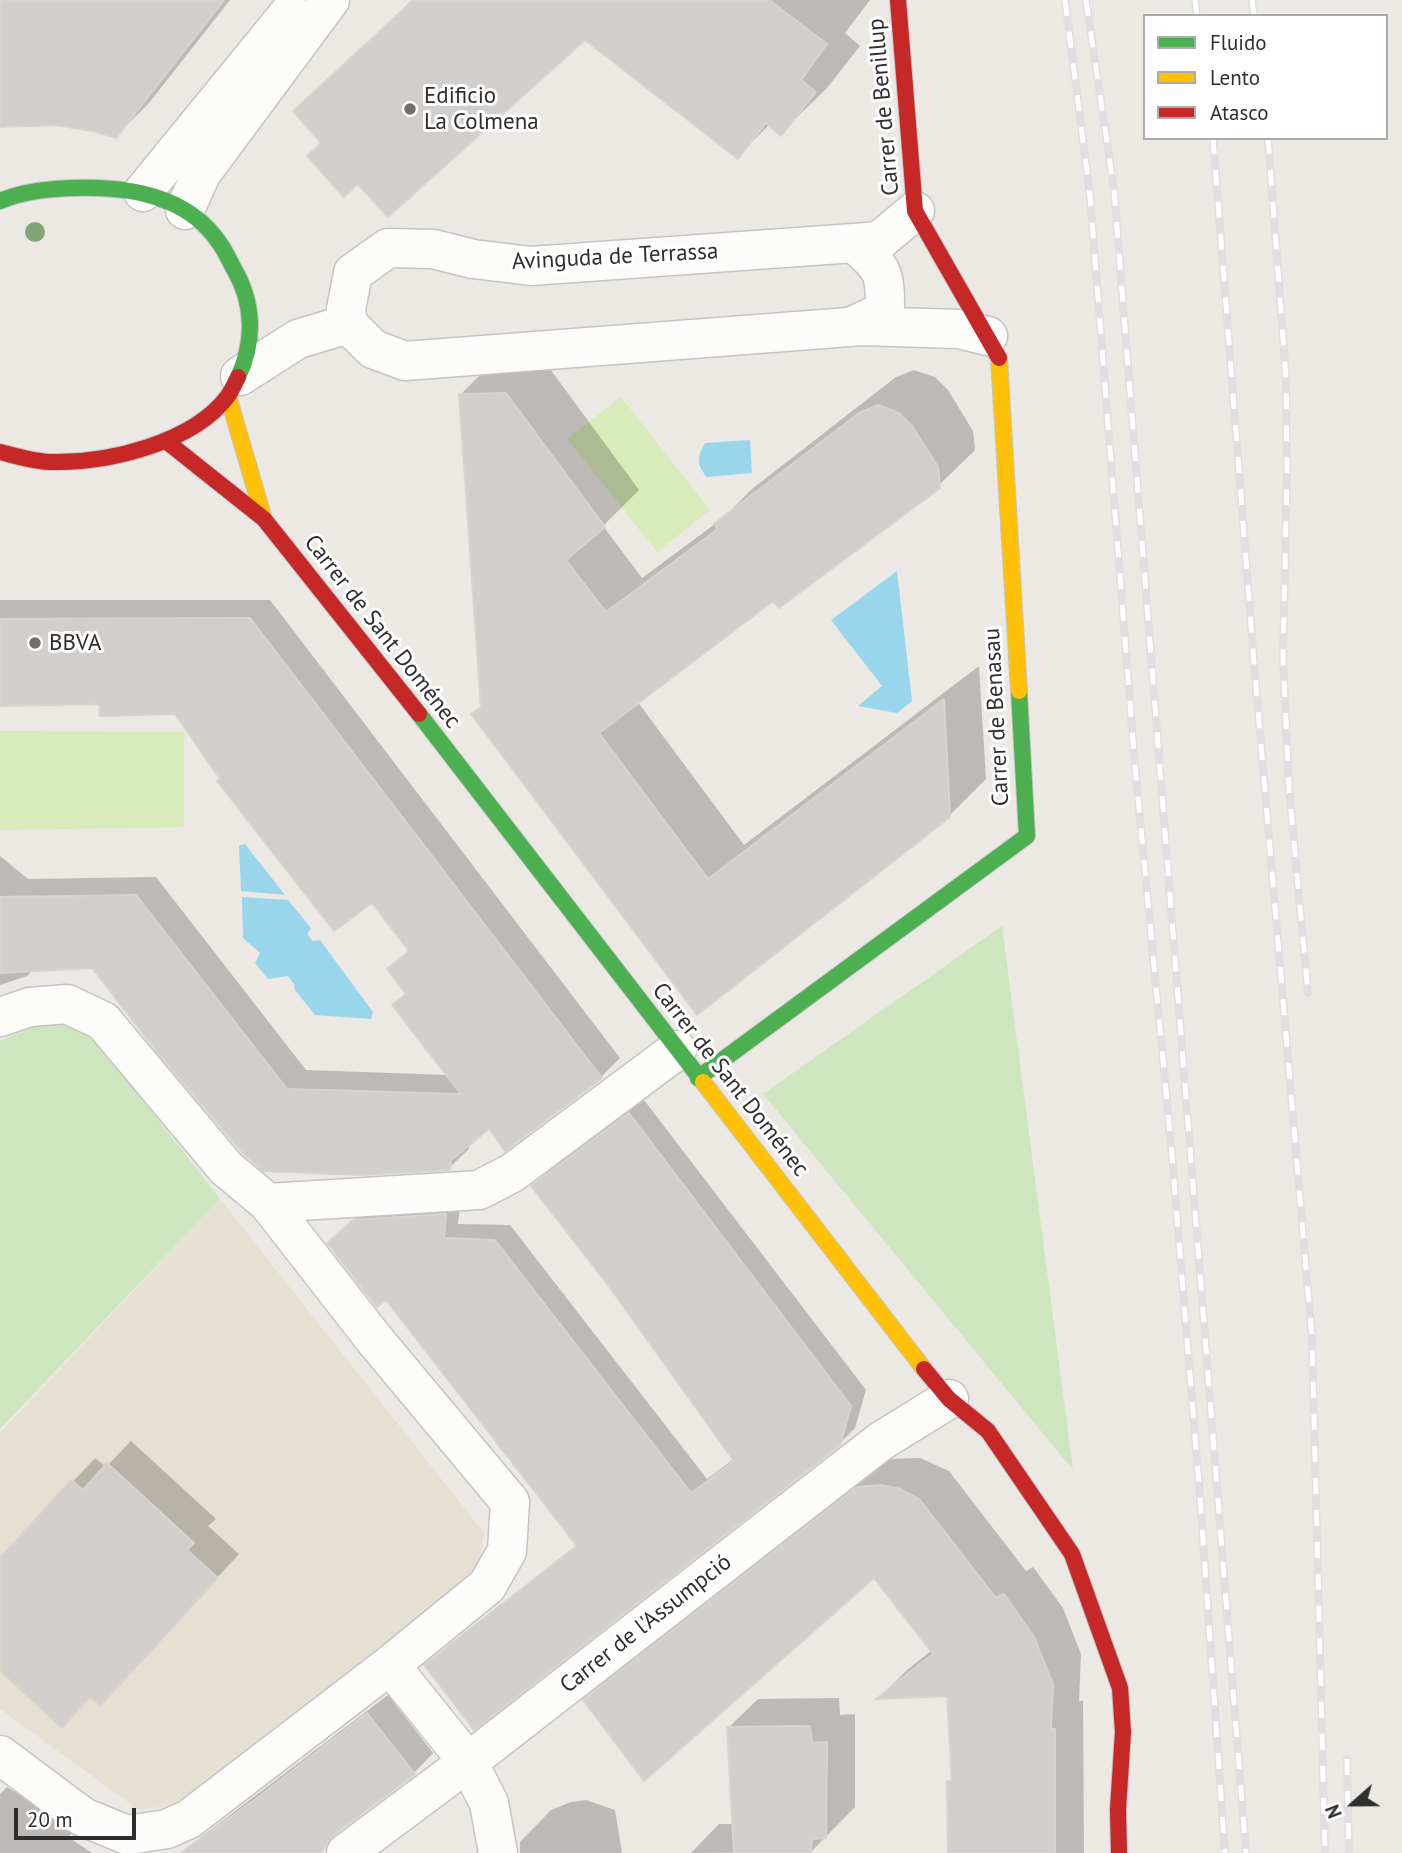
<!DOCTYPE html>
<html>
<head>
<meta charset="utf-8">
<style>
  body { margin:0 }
  #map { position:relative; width:1402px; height:1853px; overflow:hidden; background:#ece8e4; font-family:"PT Sans",sans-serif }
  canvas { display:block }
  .legend { position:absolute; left:1143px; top:14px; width:245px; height:126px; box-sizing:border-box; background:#fff; border:2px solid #ababab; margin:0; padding:9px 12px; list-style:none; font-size:21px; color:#2e2e2e }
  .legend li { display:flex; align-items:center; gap:14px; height:35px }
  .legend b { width:35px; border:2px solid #ababab }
  .north { position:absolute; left:1318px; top:1769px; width:70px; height:70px; -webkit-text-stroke:5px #fff; paint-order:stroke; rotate:249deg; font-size:19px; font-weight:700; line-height:28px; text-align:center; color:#2e2e2e }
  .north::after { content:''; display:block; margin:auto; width:24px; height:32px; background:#2e2e2e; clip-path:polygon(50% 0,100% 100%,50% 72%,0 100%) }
  .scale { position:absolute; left:14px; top:1808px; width:122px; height:32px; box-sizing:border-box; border:4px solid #2e2e2e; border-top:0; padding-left:9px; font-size:21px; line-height:24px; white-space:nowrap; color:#2e2e2e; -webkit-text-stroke:5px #fff; paint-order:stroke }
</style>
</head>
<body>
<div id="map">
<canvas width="1402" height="1853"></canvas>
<ul class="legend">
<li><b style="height:9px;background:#4caf50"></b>Fluido</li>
<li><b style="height:9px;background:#ffc107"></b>Lento</li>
<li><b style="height:9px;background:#c62828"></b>Atasco</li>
</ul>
<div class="north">N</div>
<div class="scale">20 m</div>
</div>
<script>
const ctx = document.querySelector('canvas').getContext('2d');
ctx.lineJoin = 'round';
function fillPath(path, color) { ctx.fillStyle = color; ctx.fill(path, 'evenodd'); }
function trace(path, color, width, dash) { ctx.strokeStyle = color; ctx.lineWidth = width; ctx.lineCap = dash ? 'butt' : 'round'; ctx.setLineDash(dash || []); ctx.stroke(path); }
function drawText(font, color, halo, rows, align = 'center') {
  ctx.font = font + ' "PT Sans",sans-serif'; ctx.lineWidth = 6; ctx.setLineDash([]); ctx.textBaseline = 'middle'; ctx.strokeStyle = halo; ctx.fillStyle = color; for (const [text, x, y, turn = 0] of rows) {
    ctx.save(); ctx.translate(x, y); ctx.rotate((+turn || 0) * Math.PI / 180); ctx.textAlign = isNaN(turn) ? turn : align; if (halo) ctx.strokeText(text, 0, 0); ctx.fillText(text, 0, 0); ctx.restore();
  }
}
const education = new Path2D(`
  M220,1199L484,1533L478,1574L186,1803L139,1810L0,1709V1433Z`);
const green = new Path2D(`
  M1002,926L1073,1470L763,1094Z
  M40,1024H73L102,1047L220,1199L0,1429V1041Z`);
const pitch = new Path2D(`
  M621,397L710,510L657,552L567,439Z
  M0,731L184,732V827L0,830Z`);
const water = new Path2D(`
  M750,440L752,473L707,477C696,464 697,458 705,443Z
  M897,571L912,701L897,713L858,706L882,686L831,620Z
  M245,844L285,895L241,891L239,846Z
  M242,897L288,900L311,928L307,934L313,941L320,940L373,1012L371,1019L315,1015L295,990L294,984L288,976L268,979L255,963L260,953L243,938Z`);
const shadow = new Path2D(`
  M0,0H230L149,103L116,136L94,129L55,123L0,125Z
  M412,0H870L845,33L860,46L827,88L781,133L770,124L738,156L585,37L323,142L295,111Z
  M542,358L639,490L603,526L642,578L723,518L752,489L896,377L914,370L935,377L948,390L973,431L975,450L938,486L773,598L637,701L744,845L979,666L986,779L949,816L698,1012L473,715L483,705L460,395L496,359Z
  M0,600H270L620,1058L601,1077L489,1127L469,1143V1149L449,1168L360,1174L93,967L33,970L27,976L0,985V856L28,879L156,877L306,1070L448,1075L394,1005L407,992L389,969L410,949L372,900L222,779L176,712L100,702L0,704Z
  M644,1100L866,1390L855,1428L839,1444L427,1665L442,1650L578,1544L344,1228L370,1205L461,1200L458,1224L510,1225L707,1479L735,1458L609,1284L533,1186L548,1171Z
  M131,1441L216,1519L208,1526L239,1554L122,1681L91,1695L0,1668V1560L95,1458L106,1467Z
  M920,1458L949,1471L1026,1571L1033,1567L1063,1608L1081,1654L1079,1701H1083L1084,1853H949V1782L954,1778L949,1694L880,1697L907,1670L932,1650L874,1575L585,1700L614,1672L888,1459Z
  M388,1695L433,1753L414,1773L347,1823L317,1853H180Z
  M839,1698L840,1715L855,1714V1807L811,1852L691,1853L719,1824H734L729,1727L758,1699Z
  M7,1787L76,1829L68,1837L92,1853H0V1794Z
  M586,1800L615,1810L622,1853H520V1842L551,1810L571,1802Z`);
const building = new Path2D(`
  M0,0H224L116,138L93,131L55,125L0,127Z
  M414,0H769L827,44L801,80L816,92L781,136L766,123L738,159L585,40L388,217L358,184L344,197L307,156L321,143L293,111Z
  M506,393L605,527L566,560L606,612L718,529L714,524L859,413L878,405L899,413L912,426L938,467L940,488L779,608L773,601L599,733L708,879L944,699L950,817L697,1015L471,714L481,707L459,394Z
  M250,618L602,1078L505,1151L489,1129L451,1160L450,1170L360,1175L263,1171L242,1152L163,1059L92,968L0,973V897L136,895L287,1089L461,1094L392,1005L406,994L387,969L409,951L372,903L334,931L217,781L220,779L175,714L100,716L99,704L0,706V619Z
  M629,1113L851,1406L840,1445L474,1730L424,1665L577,1546L386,1300L377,1307L327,1243L353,1220L446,1214L444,1238L495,1240L691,1493L734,1461L608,1285L531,1186Z
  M107,1463L194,1543L187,1550L218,1578L100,1706L90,1697L62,1728L0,1671V1558L71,1480L83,1490Z
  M881,1485L900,1489L920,1500L996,1598L1004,1594L1034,1637L1053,1684L1051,1729H1055V1853H948L947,1781H952L947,1696L876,1699L933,1654L874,1578L644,1781L583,1700L857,1487Z
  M367,1713L415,1774L333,1835L321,1853H181L257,1798Z
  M810,1726L812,1743L827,1742L826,1838L812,1839L811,1853H734L727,1727Z`);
const street = new Path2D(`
  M143,192L290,12
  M185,210L201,174L330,0
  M348,324L346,309L353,273L388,248L433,249L473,259L531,266L854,243L879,241L915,211
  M850,327L885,311C885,271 884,270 854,243
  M240,376L298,339L348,324L373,349L405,361L862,326L959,329L988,336
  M0,1017L30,1007L67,1004L103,1021L226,1168L268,1203L374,1339L510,1502L507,1551L487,1586L390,1665L189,1819L167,1829L127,1835L83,1817L0,1755
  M268,1203L479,1190L512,1173L677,1050
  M390,1665L468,1762L489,1803L498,1853
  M346,1853L468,1762L881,1441L949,1399`);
const fast = new Path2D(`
  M0,201C24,191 48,189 73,188C126,186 186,195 218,241C225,250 229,260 234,269C254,303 255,342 238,377
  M419,714L703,1082
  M698,1078L1027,836L1019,691`);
const slow = new Path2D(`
  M999,358L1019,691
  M228,396L264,519
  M703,1082L924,1369`);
const jam = new Path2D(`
  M898,0L915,211L999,358
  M166,441L264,519L419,714
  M0,452C17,456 35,462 53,462C108,463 193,443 228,396C232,390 235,383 238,377
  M924,1369L949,1399L988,1431L1072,1554L1120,1688L1123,1732L1118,1809L1119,1853`);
const rail = new Path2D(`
  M1065,0L1090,196L1135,766L1171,1144L1200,1497L1225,1853
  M1086,0L1114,190L1246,1853
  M1195,0L1197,16
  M1252,0L1254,16
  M1213,138L1254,663L1312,1338L1325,1853
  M1268,138L1286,378L1287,473L1283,658L1289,789L1308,993
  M1347,1759L1349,1853`);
const trees = [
  [35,232]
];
const markers = [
  [410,109,7,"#706f6e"],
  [35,643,7,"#706f6e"]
];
const poiNames = [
  ["Edificio",424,96],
  ["La Colmena",424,122],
  ["BBVA",49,643]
];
const streetNames = [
  ["Carrer de Benillup",884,107,-95],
  ["Avinguda de Terrassa",615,257,-3],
  ["Carrer de Sant Doménec",382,632,52],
  ["Carrer de Benasau",997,717,-93],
  ["Carrer de Sant Doménec",730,1080,52],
  ["Carrer de l'Assumpció",646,1624,-38]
];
fillPath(education, '#e6e0d3');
fillPath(green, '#cee6be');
fillPath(pitch, '#d9eabb');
fillPath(water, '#99d6ec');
fillPath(shadow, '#0003');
fillPath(building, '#d1cecb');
trace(building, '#d7d4d0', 2);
trace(street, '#c5c4c5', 41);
trace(fast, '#c5c4c5', 18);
trace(slow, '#c5c4c5', 18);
trace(jam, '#c5c4c5', 18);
trace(street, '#fcfcfb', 38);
trace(fast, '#4caf50', 16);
trace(slow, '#ffc107', 16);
trace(jam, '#c62828', 16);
trace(rail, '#dfdfe1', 8);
trace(rail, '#fff', 5, [16]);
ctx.fillStyle = '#82a575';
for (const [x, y] of trees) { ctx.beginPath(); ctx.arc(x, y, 10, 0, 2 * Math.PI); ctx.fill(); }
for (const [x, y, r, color] of markers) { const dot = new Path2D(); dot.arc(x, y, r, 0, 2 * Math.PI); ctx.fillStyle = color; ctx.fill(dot); trace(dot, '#fff', 2.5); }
drawText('23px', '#2e2e2e', '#fff', poiNames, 'left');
drawText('23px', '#2e2e2e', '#fff', streetNames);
</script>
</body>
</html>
